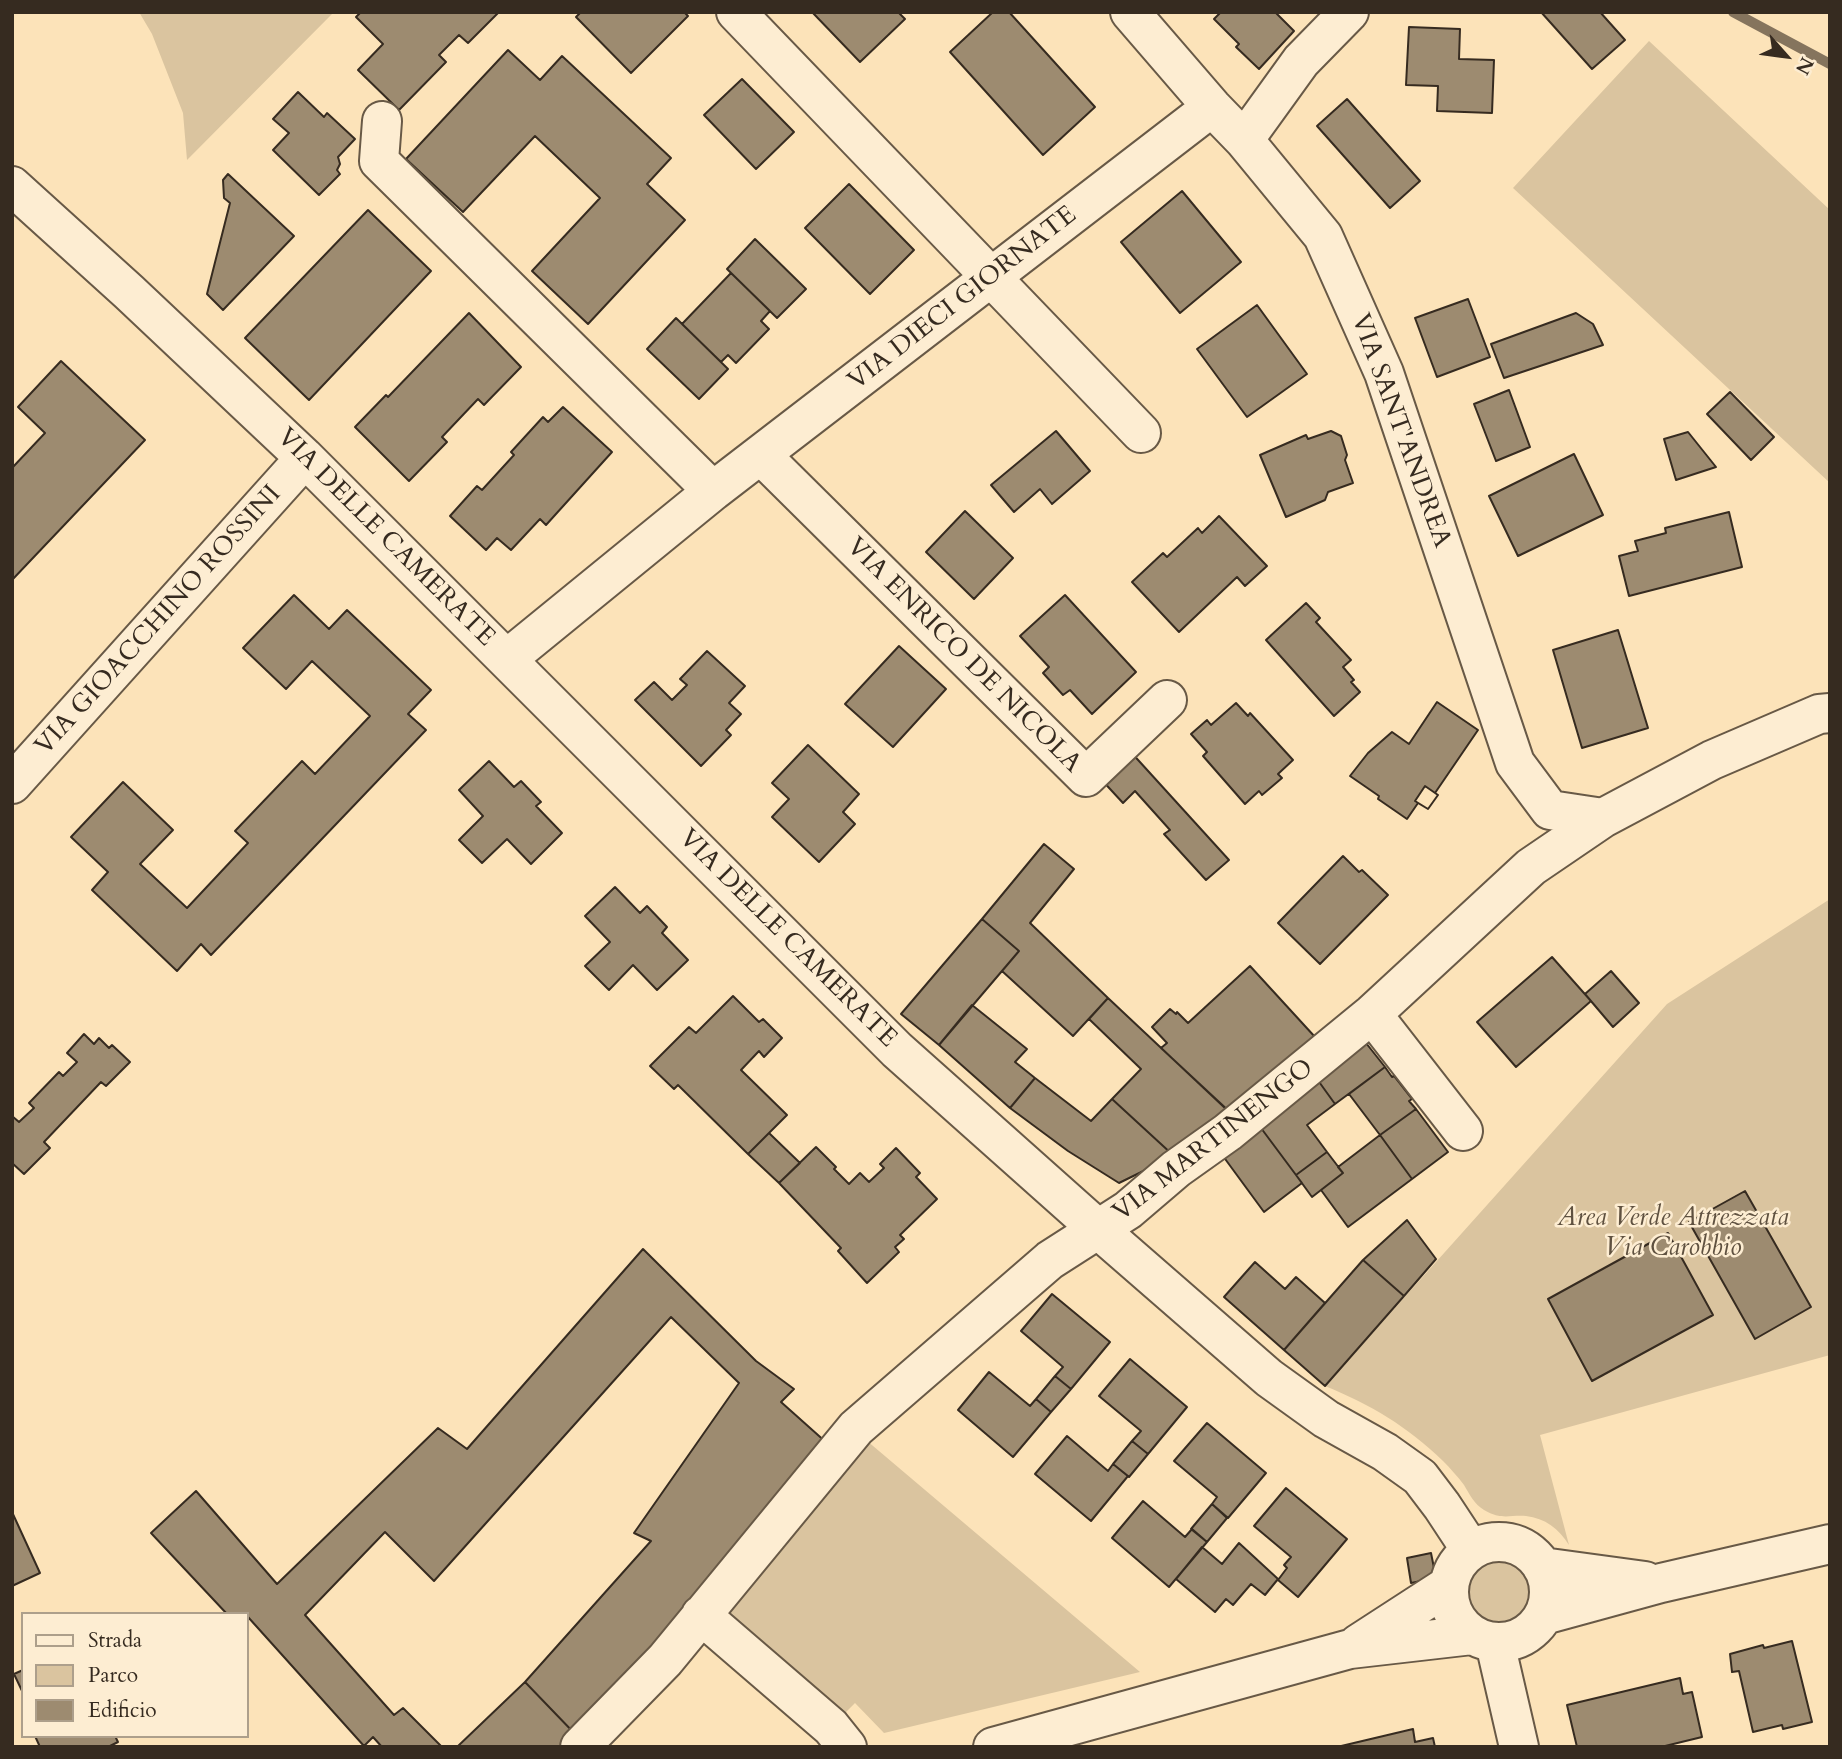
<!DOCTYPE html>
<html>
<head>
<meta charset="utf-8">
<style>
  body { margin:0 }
  #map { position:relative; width:1842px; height:1759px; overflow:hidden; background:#fce3b9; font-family:Cardo,serif }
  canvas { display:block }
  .frame { position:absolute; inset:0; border:14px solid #362b20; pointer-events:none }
  .legend { position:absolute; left:21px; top:1612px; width:228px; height:126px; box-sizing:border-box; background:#fdedd2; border:2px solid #ad9f8b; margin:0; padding:9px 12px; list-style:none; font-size:21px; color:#362b20 }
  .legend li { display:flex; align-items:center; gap:14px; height:35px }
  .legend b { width:35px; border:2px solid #ad9f8b }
  .north { position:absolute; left:1751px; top:21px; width:70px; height:70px; -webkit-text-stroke:5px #fdedd2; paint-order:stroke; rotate:118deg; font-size:19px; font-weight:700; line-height:28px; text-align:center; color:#362b20 }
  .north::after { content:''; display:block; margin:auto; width:24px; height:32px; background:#362b20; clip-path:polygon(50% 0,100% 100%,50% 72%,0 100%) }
</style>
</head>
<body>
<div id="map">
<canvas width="1842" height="1759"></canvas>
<div class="frame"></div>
<ul class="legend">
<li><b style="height:9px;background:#fdedd2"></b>Strada</li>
<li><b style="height:19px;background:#dac49f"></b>Parco</li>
<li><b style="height:19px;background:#9d8b70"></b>Edificio</li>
</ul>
<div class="north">N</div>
</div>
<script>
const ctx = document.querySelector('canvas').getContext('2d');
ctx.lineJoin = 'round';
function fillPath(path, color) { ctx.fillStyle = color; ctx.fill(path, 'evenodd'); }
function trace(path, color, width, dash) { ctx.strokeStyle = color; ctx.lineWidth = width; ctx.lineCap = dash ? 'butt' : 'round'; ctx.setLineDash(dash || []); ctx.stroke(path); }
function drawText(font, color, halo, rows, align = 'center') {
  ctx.font = font + ' Cardo,serif'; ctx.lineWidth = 5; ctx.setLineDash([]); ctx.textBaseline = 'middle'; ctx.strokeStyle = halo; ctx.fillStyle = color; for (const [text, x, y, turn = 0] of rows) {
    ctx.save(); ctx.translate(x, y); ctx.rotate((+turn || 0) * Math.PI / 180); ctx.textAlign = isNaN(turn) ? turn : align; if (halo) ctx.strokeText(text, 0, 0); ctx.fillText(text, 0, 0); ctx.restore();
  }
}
const green = new Path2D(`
  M139,12H334L187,160L183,113L152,34Z
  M1649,41L1830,210V483L1513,188Z
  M1830,899V1355L1540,1435L1569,1545C1559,1529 1545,1518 1526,1516C1508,1515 1501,1520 1484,1510C1474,1504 1470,1495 1464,1485C1458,1477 1450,1468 1443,1461C1407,1426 1371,1405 1325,1386L1667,1004Z
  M866,1440L1140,1672L884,1733L855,1703L842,1716L722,1613Z
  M1462 1591a37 37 0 1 1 74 0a37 37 0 1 1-74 0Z`);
const stream = new Path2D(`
  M1733,12L1830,64`);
const building = new Path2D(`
  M361,12H499L468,43L459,35L439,55L446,62L399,110L358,70L383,44L356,17Z
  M581,12H684L688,16L631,73L576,17Z
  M812,12H898L905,19L860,62Z
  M993,12H1009L1095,107L1043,155L950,52Z
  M1221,12H1275L1294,31L1259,69L1236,47L1239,44L1214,19Z
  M1541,12H1600L1625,40L1592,69Z
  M1409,27L1460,29L1459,59L1494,60L1492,113L1437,111L1438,86L1406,85Z
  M508,50L540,80L562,56L671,158L647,184L685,220L588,324L532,271L600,198L535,136L463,212L406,159Z
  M742,79L794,132L756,169L704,115Z
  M298,92L324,117L327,113L355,139L338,157L340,164L337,170L340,174L319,195L273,150L289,133L273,119Z
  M1347,99L1420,181L1390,208L1317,126Z
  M228,174L294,236L223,310L207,294L230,203L224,198L223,180Z
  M849,184L914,250L870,294L805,228Z
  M1182,191L1241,262L1180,313L1121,242Z
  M368,210L431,271L309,400L245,338Z
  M755,239L806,289L777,318L727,269Z
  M731,273L770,311L761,321L769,329L736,363L728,355L721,362L682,324Z
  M1468,299L1490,357L1437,377L1415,318Z
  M1257,305L1307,374L1247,417L1197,349Z
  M469,313L521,367L484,405L478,399L442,437L447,442L409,481L355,427L386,395L388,397Z
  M1576,313L1593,324L1603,345L1504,378L1491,344Z
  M676,318L728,369L699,399L647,349Z
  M61,361L145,440L12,580V468L45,433L18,407Z
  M1509,390L1530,447L1496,461L1474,404Z
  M1730,392L1774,437L1751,460L1707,414Z
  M563,407L612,452L546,525L540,519L511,550L497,538L486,550L450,516L477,486L482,490L514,455L511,452L543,417L548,422Z
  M1056,431L1090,471L1052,504L1040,489L1014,512L991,485Z
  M1331,431L1341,436L1347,455L1345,460L1353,483L1328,492L1325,500L1286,517L1260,455L1306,435L1308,439Z
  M1688,432L1716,467L1676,480L1664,439Z
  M1574,454L1603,515L1518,556L1489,496Z
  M965,511L1013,558L974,599L926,552Z
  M1729,512L1742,567L1629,596L1619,556L1638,551L1635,541L1666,533L1665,528Z
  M1219,516L1267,566L1245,586L1237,577L1179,632L1132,582L1163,553L1167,557L1198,528L1202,533Z
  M294,595L329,629L347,610L431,690L408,714L426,730L211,955L201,944L177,971L92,890L108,872L71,837L123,782L173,830L140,864L187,908L248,843L235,831L302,761L315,774L370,716L312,661L286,689L243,648Z
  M1065,595L1136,672L1092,714L1070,690L1063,695L1043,673L1049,667L1020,636Z
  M1306,603L1320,618L1316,622L1351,660L1343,667L1354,680L1351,682L1360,692L1334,716L1266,640Z
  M1618,630L1648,728L1582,748L1553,650Z
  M899,646L946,689L893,747L845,704Z
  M707,651L745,686L729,703L741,714L726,730L731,735L701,766L635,700L654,682L672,700L687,685L680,679Z
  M1437,702L1478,730L1435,793L1438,795L1428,809L1418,803L1407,819L1378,799L1379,796L1350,776L1368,753L1392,732L1409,744Z
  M1236,703L1248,716L1250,713L1293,760L1278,774L1282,778L1262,795L1259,791L1245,804L1203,756L1207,752L1191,734L1207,720L1211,725Z
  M808,745L859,794L843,812L855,824L819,862L772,817L789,799L772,783Z
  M1129,750L1229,860L1206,880L1164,834L1170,830L1135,791L1123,803L1099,777Z
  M489,761L514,787L521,781L541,802L536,806L562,833L531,864L507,839L482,863L459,840L483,816L459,790Z
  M1425,786L1438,795L1428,809L1415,801Z
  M1044,844L1074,869L1030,923L1108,998L1073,1036L1002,971L1019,951L982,919Z
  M1343,856L1359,872L1362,870L1388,895L1320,964L1278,923Z
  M615,887L640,913L647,906L667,927L662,933L688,960L657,990L633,965L609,990L585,966L610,942L585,916Z
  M982,919L1019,951L939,1045L901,1014Z
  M1552,957L1591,1001L1516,1067L1477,1022Z
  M1250,966L1315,1037L1232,1114L1161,1048L1167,1043L1152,1027L1170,1009L1176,1014L1177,1012L1188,1023Z
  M1611,971L1639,1003L1613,1027L1585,994Z
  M733,996L759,1022L763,1019L782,1038L764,1057L759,1051L741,1070L787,1115L748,1154L678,1085L674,1089L650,1066L689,1027L696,1033Z
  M1108,998L1226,1109L1174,1156L1112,1099L1141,1069L1089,1019Z
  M972,1005L1027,1049L1015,1062L1035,1078L1010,1108L939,1045Z
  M84,1034L94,1044L99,1038L109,1048L112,1045L130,1062L106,1086L101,1082L44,1142L50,1148L24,1174L12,1163V1116L19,1122L34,1108L29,1103L59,1072L63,1076L77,1062L67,1053Z
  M1366,1043L1385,1067L1335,1104L1317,1079Z
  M1385,1067L1392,1077L1394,1076L1412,1099L1409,1101L1416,1109L1380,1135L1349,1094Z
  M1035,1078L1091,1121L1112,1099L1174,1156L1119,1183L1068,1151L1010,1108Z
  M1317,1079L1335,1104L1307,1125L1327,1152L1296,1175L1258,1124Z
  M1416,1109L1448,1152L1412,1179L1380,1135Z
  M1258,1124L1302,1183L1264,1212L1220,1152Z
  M769,1133L800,1163L779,1183L748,1154Z
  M1380,1135L1412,1179L1348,1227L1321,1190L1343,1173L1338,1167Z
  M816,1147L836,1167L834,1169L849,1184L860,1173L869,1182L884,1168L880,1164L896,1148L920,1173L916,1177L937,1199L900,1235L904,1239L895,1247L899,1252L867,1283L838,1251L841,1248L779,1183Z
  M1327,1152L1343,1173L1312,1197L1296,1175Z
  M1745,1191L1811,1307L1755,1339L1689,1222Z
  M1407,1220L1436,1259L1404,1296L1363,1260Z
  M1668,1233L1713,1315L1592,1381L1548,1299Z
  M643,1249L756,1361L794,1389L781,1402L828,1444L576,1735L525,1682L651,1541L634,1533L739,1383L671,1317L434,1581L385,1532L305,1615L394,1715L403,1708L442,1747H382L373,1737L364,1746L248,1617L247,1619V1614H227L151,1533L196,1491L277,1584L438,1428L467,1449Z
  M1363,1260L1404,1296L1325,1386L1284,1350Z
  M1255,1262L1285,1289L1296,1277L1325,1303L1284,1350L1224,1297Z
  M1052,1294L1110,1342L1071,1389L1055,1376L1063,1367L1021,1331Z
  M1130,1359L1187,1407L1148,1454L1132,1441L1141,1431L1099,1396Z
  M989,1372L1030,1406L1036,1399L1051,1412L1013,1457L958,1410Z
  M1055,1376L1071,1389L1051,1412L1036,1399Z
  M1207,1423L1266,1473L1228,1518L1212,1504L1217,1497L1174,1461Z
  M1067,1436L1108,1471L1113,1464L1128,1476L1091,1521L1035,1474Z
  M1132,1441L1148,1454L1129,1477L1113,1464Z
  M1286,1488L1347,1539L1298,1597L1278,1580L1287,1568L1284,1565L1291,1557L1254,1526Z
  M1143,1501L1185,1537L1192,1529L1207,1542L1169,1587L1112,1538Z
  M1212,1504L1227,1518L1207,1542L1191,1529Z
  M12,1512L40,1573L12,1586Z
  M1239,1543L1278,1579L1265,1595L1251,1584L1233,1605L1226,1599L1215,1612L1176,1579L1202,1547L1222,1564Z
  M1431,1553L1436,1578L1411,1583L1407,1558Z
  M1792,1641L1812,1722L1783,1729L1782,1725L1753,1732L1739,1671L1732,1672L1730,1654L1763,1645L1764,1648Z
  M23,1670V1693L14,1674Z
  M1680,1678L1683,1694L1692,1692L1702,1737L1661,1747H1577L1567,1705Z
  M525,1682L576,1735L564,1747H457Z
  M1413,1729L1415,1742L1433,1738L1435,1747H1337Z
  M35,1736H115L118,1742L108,1747H40Z`);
const minor = new Path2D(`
  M736,12L1141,433
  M1130,12L1212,107L1244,140L1323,236L1384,373L1515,763L1550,810L1603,818
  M382,121L379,161L713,491
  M1244,140L1301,61L1349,12
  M12,186L129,292L305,458L897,1050L1099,1230L1269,1378L1326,1419L1385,1452L1420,1477L1442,1506L1471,1550
  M761,455L1086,777L1167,700
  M507,659L713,491L1212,107
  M12,784L305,458
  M1372,1014L1463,1131
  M1449 1592a50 50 0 1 1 100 0a50 50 0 1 1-100 0Z
  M1542,1567L1645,1581
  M701,1615L831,1727L847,1747
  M1544,1615L1661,1583L1830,1544
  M1495,1643L1519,1747
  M1358,1644L1449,1585
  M580,1747L665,1660L856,1428L1050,1260L1128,1210L1176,1169L1228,1132L1372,1014L1531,867L1603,818L1712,760L1819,714L1830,713
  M993,1747L1350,1649L1472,1635`);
const streetNames = [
  ["VIA DIECI GIORNATE",963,299,-38],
  ["VIA SANT'ANDREA",1400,431,70],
  ["VIA DELLE CAMERATE",385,538,45],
  ["VIA GIOACCHINO ROSSINI",159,621,-48],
  ["VIA ENRICO DE NICOLA",963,656,45],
  ["VIA DELLE CAMERATE",787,939,45],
  ["VIA MARTINENGO",1214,1141,-38]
];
const parkNames = [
  ["Area Verde Attrezzata",1673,1219],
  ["Via Carobbio",1673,1249]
];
fillPath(green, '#dac49f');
trace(stream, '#85745d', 10);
fillPath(building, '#9d8b70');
trace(building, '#362b20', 2);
trace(minor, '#685946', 42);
trace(minor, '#fdedd2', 38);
drawText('26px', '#362b20', '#fdedd2', streetNames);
drawText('italic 26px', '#5f5140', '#fdedd2', parkNames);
</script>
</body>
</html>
